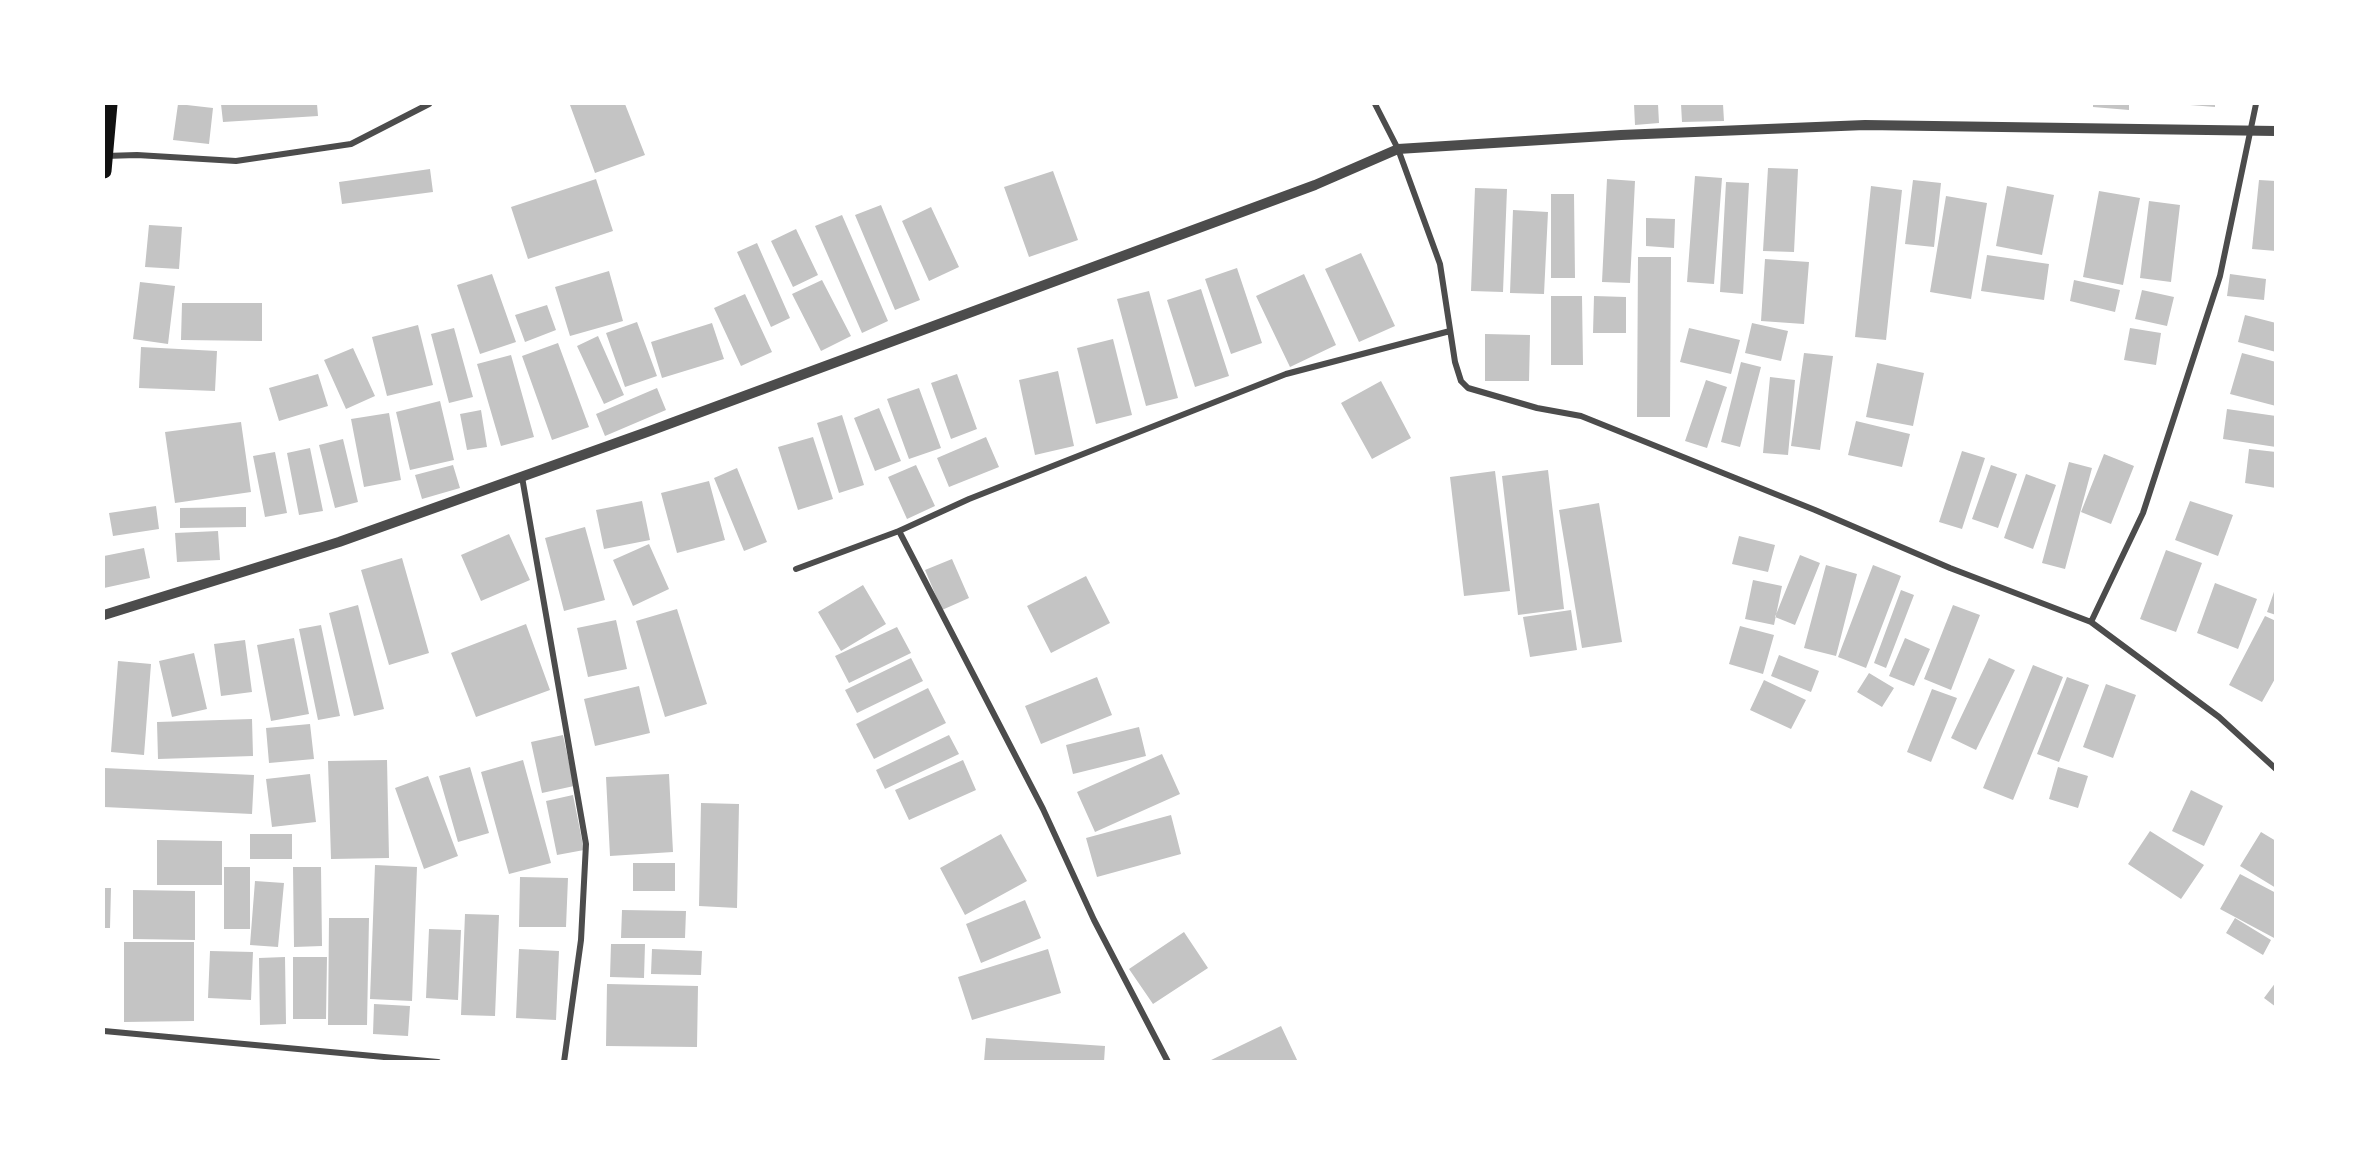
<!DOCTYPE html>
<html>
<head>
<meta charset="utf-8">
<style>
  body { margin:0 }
  #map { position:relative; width:2379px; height:1165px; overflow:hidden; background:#fff; font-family:"Asap Condensed",sans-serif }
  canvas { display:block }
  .frame { position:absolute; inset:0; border:105px solid #fff; pointer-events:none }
</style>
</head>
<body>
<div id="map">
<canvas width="2379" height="1165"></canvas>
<div class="frame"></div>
</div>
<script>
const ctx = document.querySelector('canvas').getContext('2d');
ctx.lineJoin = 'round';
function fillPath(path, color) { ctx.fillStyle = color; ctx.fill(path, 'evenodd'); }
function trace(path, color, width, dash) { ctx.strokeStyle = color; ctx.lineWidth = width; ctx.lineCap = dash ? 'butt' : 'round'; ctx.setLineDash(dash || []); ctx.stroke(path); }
const building = new Path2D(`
  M178,104L213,108L209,144L173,140Z
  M221,104H317L318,116L223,122Z
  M573,104H625L645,155L595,173L570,105Z
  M1634,104H1658L1659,123L1635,125Z
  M1681,104H1723L1724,121L1682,122Z
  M2093,104H2129V110L2093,107Z
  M2190,104H2215V107L2190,105Z
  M1768,168L1798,169L1794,252L1763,251Z
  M430,169L433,192L342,204L339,182Z
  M1053,171L1078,240L1029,257L1004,187Z
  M1695,176L1722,178L1714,284L1687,282Z
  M596,179L613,231L528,259L511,207Z
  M1607,179L1635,181L1630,283L1602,282Z
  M1913,180L1941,183L1934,247L1905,244Z
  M2259,180L2276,181V251L2252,249Z
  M1726,182L1749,183L1743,294L1720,292Z
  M1871,186L1902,190L1886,340L1855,337Z
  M2007,186L2054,195L2042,255L1996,246Z
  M1475,188L1507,189L1503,292L1471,291Z
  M2099,191L2140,198L2123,285L2083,277Z
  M1551,194H1574L1575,278H1551Z
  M1946,196L1987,203L1971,299L1930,292Z
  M2149,201L2180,205L2171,282L2140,278Z
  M881,205L920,300L895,310L855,215Z
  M931,207L959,267L929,281L902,221Z
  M1513,210L1548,212L1544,294L1510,293Z
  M842,215L888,321L862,333L815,226Z
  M1646,218L1675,219L1674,248L1646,246Z
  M149,225L182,227L179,269L145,267Z
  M796,229L818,275L793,287L771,241Z
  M757,243L790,318L771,327L737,252Z
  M1361,253L1395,326L1359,342L1325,269Z
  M1987,255L2049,264L2044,300L1981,291Z
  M1638,257H1671L1670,417H1637Z
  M1765,259L1809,262L1804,324L1761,321Z
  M1237,268L1262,343L1231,354L1205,279Z
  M609,271L623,321L570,336L555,287Z
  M492,274L516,342L480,354L457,285Z
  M1304,274L1336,345L1290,367L1256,296Z
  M2230,274L2266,279L2264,300L2227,296Z
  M822,280L851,336L821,351L792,294Z
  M2074,280L2120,290L2115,312L2070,301Z
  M140,282L175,286L168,344L133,339Z
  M1201,289L1229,376L1195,387L1167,300Z
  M2142,290L2174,297L2167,326L2135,319Z
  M1149,291L1178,398L1146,406L1117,299Z
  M745,294L772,352L741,366L714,308Z
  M1551,296H1582L1583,365H1551Z
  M1594,296L1626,297V333H1593Z
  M182,303H262V341L181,340Z
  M547,305L556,330L525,342L515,315Z
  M2245,315L2276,323V352L2238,342Z
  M637,322L657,376L625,387L606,333Z
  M712,323L724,359L662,378L651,342Z
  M1752,323L1788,331L1781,361L1745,353Z
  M418,325L433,385L387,396L372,337Z
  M454,328L473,397L449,403L431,334Z
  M1689,328L1740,340L1731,374L1680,362Z
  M2130,328L2161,333L2156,365L2124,360Z
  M1485,334L1530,335L1529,381H1485Z
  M598,336L624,395L604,404L577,346Z
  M1113,339L1132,415L1096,424L1077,348Z
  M558,343L589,427L552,440L522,356Z
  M141,347L217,351L215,391L139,388Z
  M353,348L375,396L346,409L324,360Z
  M1804,353L1833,356L1820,450L1791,446Z
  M2242,353L2276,362V406L2230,394Z
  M511,355L534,437L501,446L477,364Z
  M1741,362L1761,367L1740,447L1721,442Z
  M1877,363L1924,373L1913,426L1866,417Z
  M1058,371L1074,446L1035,455L1019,380Z
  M318,374L328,406L279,421L269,388Z
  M957,374L977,429L951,439L931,383Z
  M1770,377L1795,380L1788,455L1763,453Z
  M1706,380L1727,387L1707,448L1685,441Z
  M1381,381L1411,438L1372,459L1341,403Z
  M657,388L666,410L605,436L596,414Z
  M919,388L941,448L909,459L887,399Z
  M440,401L454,460L410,470L396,412Z
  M879,408L901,461L875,471L854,418Z
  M2227,409L2276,416V447L2223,439Z
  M481,410L487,447L467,450L460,414Z
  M389,413L401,480L364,487L351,419Z
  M842,415L864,485L839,493L817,423Z
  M1856,421L1910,434L1902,467L1848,455Z
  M241,422L251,492L175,503L165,432Z
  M813,437L833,499L798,510L778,447Z
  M986,437L999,467L949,487L937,458Z
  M343,439L358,502L335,508L319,445Z
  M310,448L323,511L299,515L287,453Z
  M2249,449L2276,452V488L2245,483Z
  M1962,451L1985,458L1962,529L1939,522Z
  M275,452L287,513L265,517L253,456Z
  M2104,454L2134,466L2111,524L2081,512Z
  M2069,462L2092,468L2065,569L2042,563Z
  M453,465L460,488L422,499L415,475Z
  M916,465L935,506L907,519L888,477Z
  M1991,465L2017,474L1998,528L1972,519Z
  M737,468L767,542L744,551L714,478Z
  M1548,470L1564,609L1518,615L1502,476Z
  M1495,471L1510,591L1464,596L1450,477Z
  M2026,474L2056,485L2033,549L2004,538Z
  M709,481L725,540L677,553L661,493Z
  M642,501L650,540L604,549L596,510Z
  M2190,501L2233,515L2218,556L2175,540Z
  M1599,503L1622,642L1582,648L1559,510Z
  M156,506L159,529L113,536L109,513Z
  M246,507V527L180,528V508Z
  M585,527L605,600L564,611L545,538Z
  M218,531L220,560L177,562L175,533Z
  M509,534L530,580L481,601L461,555Z
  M1739,536L1775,545L1768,572L1732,564Z
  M649,544L669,589L633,606L613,560Z
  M144,548L150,578L104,588V556Z
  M2166,550L2202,563L2176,632L2140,619Z
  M1800,555L1820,563L1795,625L1775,617Z
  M402,558L429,653L389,665L361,570Z
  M952,559L969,598L942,610L925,570Z
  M1826,565L1857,574L1836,656L1804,648Z
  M1873,565L1901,576L1866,668L1838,657Z
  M1086,576L1110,623L1051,653L1027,606Z
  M1753,580L1782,586L1774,625L1745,619Z
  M2215,583L2257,599L2238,649L2197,633Z
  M863,585L886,624L841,651L818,612Z
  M2275,589H2276V615L2267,612Z
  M1901,590L1914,595L1886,668L1874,663Z
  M358,605L384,709L354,716L329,613Z
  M1953,605L1980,615L1951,690L1924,679Z
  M677,609L707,704L665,717L636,621Z
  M1571,610L1577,650L1530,657L1523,617Z
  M2265,616L2276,621V677L2262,702L2229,685Z
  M616,620L627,669L588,677L577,628Z
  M526,624L550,690L476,717L451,653Z
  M321,625L340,716L318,720L299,629Z
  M1740,626L1774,635L1763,674L1729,664Z
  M897,627L911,653L849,683L835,656Z
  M294,638L309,714L271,721L257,645Z
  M1905,638L1930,649L1914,686L1889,676Z
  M245,640L252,692L221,696L214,644Z
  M194,653L207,709L172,717L159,661Z
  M1779,655L1819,671L1811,692L1771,676Z
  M911,658L923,681L857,713L845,690Z
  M1989,658L2015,670L1976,750L1951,738Z
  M118,661L151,664L144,755L111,752Z
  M2033,665L2063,677L2013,800L1983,788Z
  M1869,673L1894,688L1882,707L1857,692Z
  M1097,677L1112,715L1041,744L1025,706Z
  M2067,677L2089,685L2059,762L2037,754Z
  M1764,680L1806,700L1791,729L1750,710Z
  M2106,684L2136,695L2113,758L2083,747Z
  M639,686L650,733L595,746L584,699Z
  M928,688L946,723L874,759L856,724Z
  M1932,689L1957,698L1931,762L1907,752Z
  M252,719L253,756L158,759L157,722Z
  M310,724L314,759L269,763L266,728Z
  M1139,727L1146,756L1073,774L1066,745Z
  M563,735L574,786L542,793L531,742Z
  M949,735L959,754L885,789L876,770Z
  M1162,754L1180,794L1095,832L1077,792Z
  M387,760L389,858L331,859L328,761Z
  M523,760L551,863L509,874L481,772Z
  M963,760L976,790L909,820L895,790Z
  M470,767L489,833L458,842L439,776Z
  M2058,767L2088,776L2078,808L2049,799Z
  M104,768L254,775L252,814L104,807Z
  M310,774L316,822L272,827L266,779Z
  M669,774L673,852L610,856L606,777Z
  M428,776L458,856L424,869L395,788Z
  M2191,790L2223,806L2204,846L2172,831Z
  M573,795L584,850L557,855L546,801Z
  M701,803L739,804L737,908L699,906Z
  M1171,815L1181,854L1097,877L1086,838Z
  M2150,831L2204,865L2181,899L2128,864Z
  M2261,832L2276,841V888L2240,866Z
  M250,834H292V859H250Z
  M1001,834L1027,881L965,915L940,868Z
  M157,840L222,841V885H157Z
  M633,863H675V891H633Z
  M375,865L417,867L412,1001L370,999Z
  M224,867H250V929H224Z
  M293,867H321L322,946L294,947Z
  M2240,874L2276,893V939L2220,909Z
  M520,877L568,878L566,927H519Z
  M255,881L284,883L278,947L250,945Z
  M104,888H111L110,928H104Z
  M133,890L195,891V940L133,939Z
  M1025,900L1041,938L981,963L966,924Z
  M622,910L686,911L685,938H621Z
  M465,914L499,915L495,1016L461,1015Z
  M329,918H369L367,1025H328Z
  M2235,918L2271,940L2263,955L2226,933Z
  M429,929L461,930L458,1000L426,998Z
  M1184,932L1208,968L1153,1004L1129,969Z
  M124,942H194V1021L124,1022Z
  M611,944H645L644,978L610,977Z
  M519,949L559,951L556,1020L516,1018Z
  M652,949L702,951L701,975L651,974Z
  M1048,949L1061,993L972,1020L958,977Z
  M210,951L253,952L251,1000L208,998Z
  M285,957L286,1024L260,1025L259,958Z
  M293,957H327L326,1019H293Z
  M2276,982V1007L2264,998Z
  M607,984L698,986L697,1047L606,1046Z
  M374,1004L410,1006L408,1036L373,1034Z
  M1281,1026L1298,1062H1207Z
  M986,1038L1105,1046L1104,1062H984Z`);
const minor = new Path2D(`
  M1375,104L1398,149L1440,264L1455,362L1461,381L1468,388L1537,408L1581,416L1815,510L1950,568L2091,622L2219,717L2276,769
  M105,156L137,155L236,161L351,144L429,104
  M522,477L586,844L581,940L564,1062
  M899,531L1043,809L1094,920L1168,1062
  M796,569L899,531L969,499L1286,374L1450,331
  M2091,622L2143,513L2220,276L2256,104
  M104,1031L438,1062`);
const tertiary = new Path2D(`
  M104,615L339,542L647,432L1315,185L1398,149L1621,135L1865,125L2276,131`);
const primary = new Path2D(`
  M104,171L110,104`);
fillPath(building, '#c4c4c4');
trace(minor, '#4c4c4c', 6);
trace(tertiary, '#4c4c4c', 10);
trace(primary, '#111', 15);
</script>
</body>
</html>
